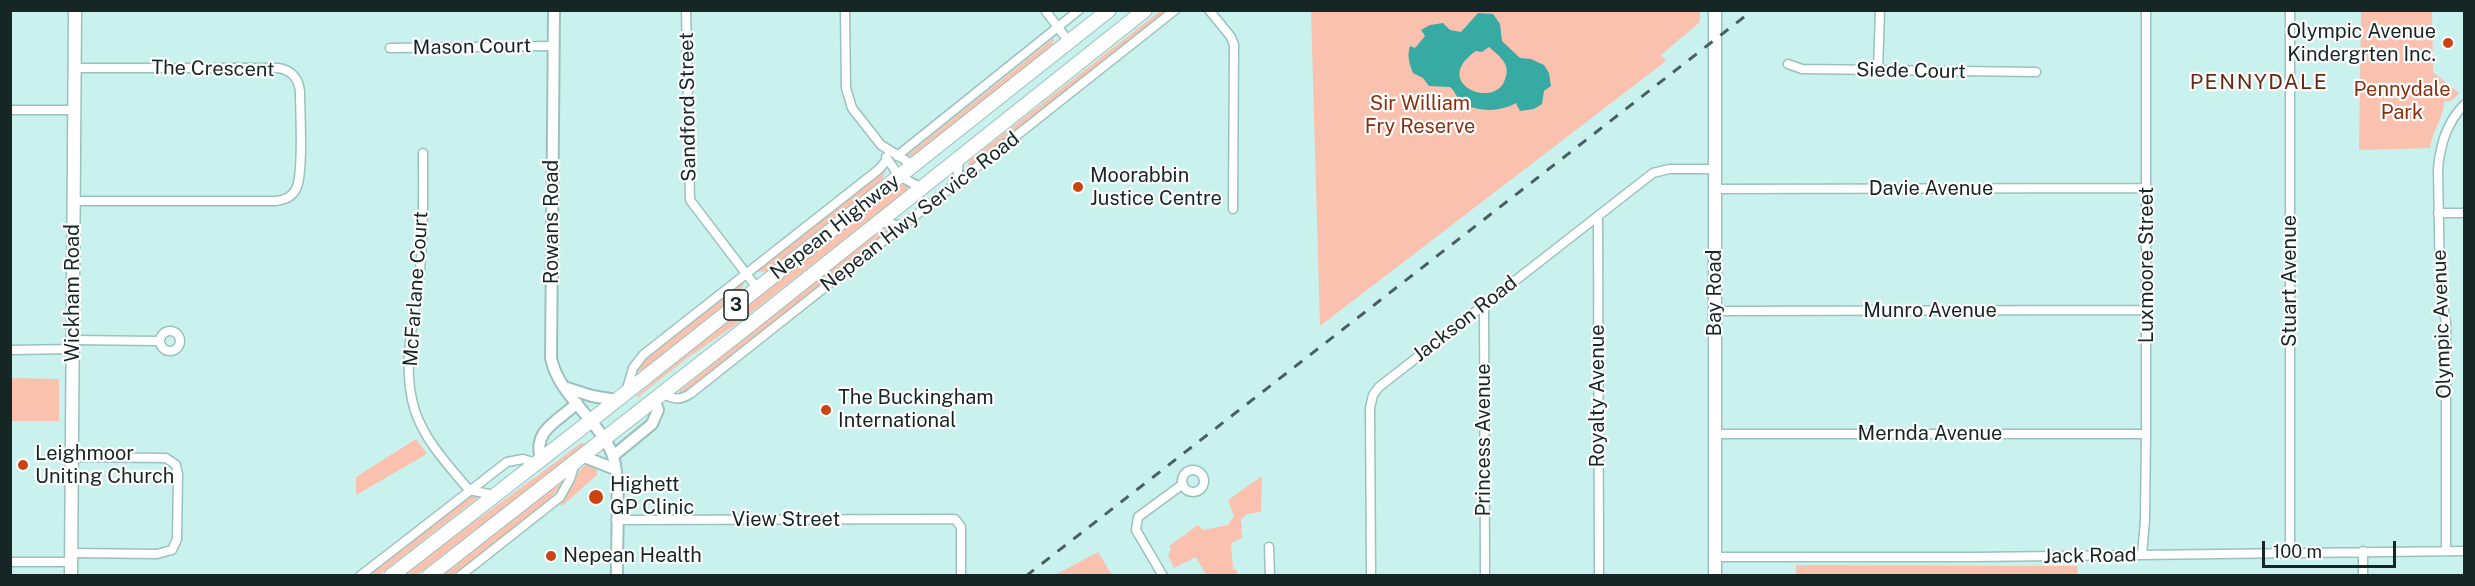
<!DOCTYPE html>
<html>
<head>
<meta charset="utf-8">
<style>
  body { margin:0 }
  #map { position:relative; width:2475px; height:586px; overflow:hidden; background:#c9f2ee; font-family:"Public Sans",sans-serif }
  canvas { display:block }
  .frame { position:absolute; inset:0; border:12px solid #162625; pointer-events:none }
  .scale { position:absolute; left:2262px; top:541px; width:134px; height:27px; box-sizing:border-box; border:3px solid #162625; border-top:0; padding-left:8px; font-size:18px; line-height:21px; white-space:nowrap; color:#162625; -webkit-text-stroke:4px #fff; paint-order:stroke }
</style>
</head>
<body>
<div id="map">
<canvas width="2475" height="586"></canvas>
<div class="frame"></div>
<div class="scale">100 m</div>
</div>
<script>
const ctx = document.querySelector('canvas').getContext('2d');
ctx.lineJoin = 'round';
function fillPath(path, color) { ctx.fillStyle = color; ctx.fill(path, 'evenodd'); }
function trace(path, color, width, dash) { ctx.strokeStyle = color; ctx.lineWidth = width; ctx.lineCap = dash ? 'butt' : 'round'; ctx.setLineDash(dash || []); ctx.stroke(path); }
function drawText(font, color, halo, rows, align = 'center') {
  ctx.font = font + ' "Public Sans",sans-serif'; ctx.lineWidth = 4.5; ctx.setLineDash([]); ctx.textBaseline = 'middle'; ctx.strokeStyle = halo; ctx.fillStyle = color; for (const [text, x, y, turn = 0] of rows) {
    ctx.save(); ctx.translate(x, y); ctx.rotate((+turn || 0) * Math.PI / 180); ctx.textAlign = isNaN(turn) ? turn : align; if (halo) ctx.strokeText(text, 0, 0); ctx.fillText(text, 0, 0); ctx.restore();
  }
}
const green = new Path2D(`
  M1700,10V22L1661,55L1666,61L1320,326L1311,11Z
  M1160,11H1167L984,155L961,178L970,160Z
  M2361,11H2432L2433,72L2459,93L2453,100L2444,102C2444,118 2432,131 2430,148L2359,150Z
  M1054,38L1052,46L916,155L905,157Z
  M884,169L886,170L881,182L872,190L768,271L757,272Z
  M909,184L908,189L738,323L687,358L638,397L636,396L733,316L887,194L900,185Z
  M890,227L884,235L684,392H678L867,240Z
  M742,283L744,284L738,294L645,368L635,373L645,358Z
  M11,378L59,379V421H11Z
  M416,439L427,454L356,495V477Z
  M581,443L586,444L417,575L403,576C461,530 522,488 581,443Z
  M590,462L596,464L597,475L562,506L560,505C571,491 575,469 590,462Z
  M1262,476L1261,512L1247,514L1241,519L1242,538L1231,543L1233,569L1237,570V575H1206L1196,557L1174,568L1168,555L1171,550L1169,546L1198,525L1203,530L1228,525L1234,516L1228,500Z
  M563,483L548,501L453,575L441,576L554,487Z
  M475,492L480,496L379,575L368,576Z
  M1098,552L1112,575H1055Z
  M1796,565L2077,566L2078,575L1796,576Z`);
const water = new Path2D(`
  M1478,13L1493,14L1500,24L1502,41L1520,58L1531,59L1544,65L1549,73L1551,86L1544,91L1542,104L1534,109L1520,111L1516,103C1501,112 1475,113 1461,101C1456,97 1455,91 1450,87L1429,86L1423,78L1413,73C1409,63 1407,56 1410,46L1415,48L1425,36L1421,30L1430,25L1443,23L1450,30L1461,32ZM1489,47C1501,58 1512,64 1504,82C1491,109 1431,82 1476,51L1482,52Z`);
const minor = new Path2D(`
  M686,10L690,200L757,288
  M845,10L846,88L852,108L881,145L913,165
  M1045,10L1069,42
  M1209,10L1231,37L1234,45L1233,209
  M2290,10V552
  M390,48L553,46
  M1788,64L1802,69L2036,72
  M1878,71L1880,10
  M10,110H74
  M423,153C423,187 424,223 421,258C418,308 399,361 415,411C425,441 449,466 469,490L494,495
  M897,156L1079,10
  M886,157L899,176L922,188
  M957,184L959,159
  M1714,189L2147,188
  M74,201H276C285,200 292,197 296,189C304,174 300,113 300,92C299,79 292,70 278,68H75
  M2438,213H2464
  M1598,216L1599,576
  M879,222L903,226
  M1484,304L1485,576
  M1715,311L2146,310
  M160 341a10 10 0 1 1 20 0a10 10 0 1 1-20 0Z
  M73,340L159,341
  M10,350L73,349
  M626,392L633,368L643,355L878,170L887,160
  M662,393C673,399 679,401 690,394L1175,10
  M1715,434H2146
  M1182 481a11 11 0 1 1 22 0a11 11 0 1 1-22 0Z
  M616,520L955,519L961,527V576
  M1269,547L1270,576
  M2363,551V576
  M2446,551V323L2440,287L2438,169C2440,145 2447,122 2464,105
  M71,553L157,554L172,550L177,539L178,474L176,465L166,458L72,457
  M2142,555L2145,520L2146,434V10
  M1715,557H1975L2464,551
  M10,562H71
  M360,576L507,462L523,459L537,463
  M460,576L560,497L570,479L575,463
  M1163,576L1136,530L1138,517L1183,484
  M1371,576L1370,408L1373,395L1379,387L1653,173L1669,169H1714`);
const tertiary = new Path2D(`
  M554,10L551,358C558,394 596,418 611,451C622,474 616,546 617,576
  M567,388L592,396L616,400
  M582,456L615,469
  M613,456L652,424L658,410L654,399
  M541,459C532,430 559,421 577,403`);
const secondary = new Path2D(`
  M71,576L75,10
  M1715,576V10`);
const trunk = new Path2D(`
  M391,576L579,430L1109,10
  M429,576L742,331L1145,10`);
const rail = new Path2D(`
  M1026,576L1753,10`);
const markers = [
  [2448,43,6,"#cb440f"],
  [1078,187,6,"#cb440f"],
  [826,410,6,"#cb440f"],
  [23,465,6,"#cb440f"],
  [596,497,8,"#cb440f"],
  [551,556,6,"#cb440f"]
];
const shields = [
  [736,305,24]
];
const shieldNames = [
  ["3",736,305]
];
const poiNames = [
  ["Olympic Avenue",2436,32,"right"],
  ["Kindergrten Inc.",2436,55,"right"],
  ["Moorabbin",1090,176],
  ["Justice Centre",1090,199],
  ["The Buckingham",838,398],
  ["International",838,421],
  ["Leighmoor",35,454],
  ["Uniting Church",35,477],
  ["Highett",610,485],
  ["GP Clinic",610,508],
  ["Nepean Health",563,556]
];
const streetNames = [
  ["Mason Court",472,47,-1],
  ["The Crescent",213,69,1],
  ["Siede Court",1911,71,1],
  ["Sandford Street",688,107,-91],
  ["Davie Avenue",1931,189],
  ["Nepean Hwy Service Road",920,212,-38],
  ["Rowans Road",552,222,-90],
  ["Nepean Highway",835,227,-38],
  ["Luxmoore Street",2147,265,-90],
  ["Stuart Avenue",2290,281,-90],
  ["McFarlane Court",416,289,-86],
  ["Wickham Road",73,293,-90],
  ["Bay Road",1715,293,-90],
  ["Munro Avenue",1930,311],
  ["Jackson Road",1465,319,-38],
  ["Olympic Avenue",2442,324,-92],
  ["Royalty Avenue",1598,396,-90],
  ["Mernda Avenue",1930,434],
  ["Princess Avenue",1484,440,-90],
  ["View Street",786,520],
  ["Jack Road",2090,556,-1]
];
const parkNames = [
  ["Pennydale",2402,90],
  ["Park",2402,113],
  ["Sir William",1420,104],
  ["Fry Reserve",1420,127]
];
const neighbourhoodNames = [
  ["PENNYDALE",2259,83]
];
fillPath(green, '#fbc1af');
fillPath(water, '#37aba3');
trace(minor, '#9ac1bd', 11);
trace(tertiary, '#9ac1bd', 14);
trace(secondary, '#9ac1bd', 15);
trace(trunk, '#9ac1bd', 16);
trace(minor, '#fff', 8);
trace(tertiary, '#fff', 10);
trace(secondary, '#fff', 12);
trace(trunk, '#fff', 14);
trace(rail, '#49605e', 3, [10, 10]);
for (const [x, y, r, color] of markers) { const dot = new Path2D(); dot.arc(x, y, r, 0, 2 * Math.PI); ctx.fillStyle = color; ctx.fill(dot); trace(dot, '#fff', 2); }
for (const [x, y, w] of shields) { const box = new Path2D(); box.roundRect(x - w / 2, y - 15, w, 30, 4.5); ctx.fillStyle = '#fff'; ctx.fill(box); trace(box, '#162625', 1.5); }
drawText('bold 18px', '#162625', null, shieldNames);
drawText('20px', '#162625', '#fff', poiNames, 'left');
drawText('20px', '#162625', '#fff', streetNames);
drawText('20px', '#8a2e0d', '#fff', parkNames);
ctx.letterSpacing = '1.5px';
drawText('21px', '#692812', '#fff', neighbourhoodNames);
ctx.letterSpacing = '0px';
</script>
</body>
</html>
